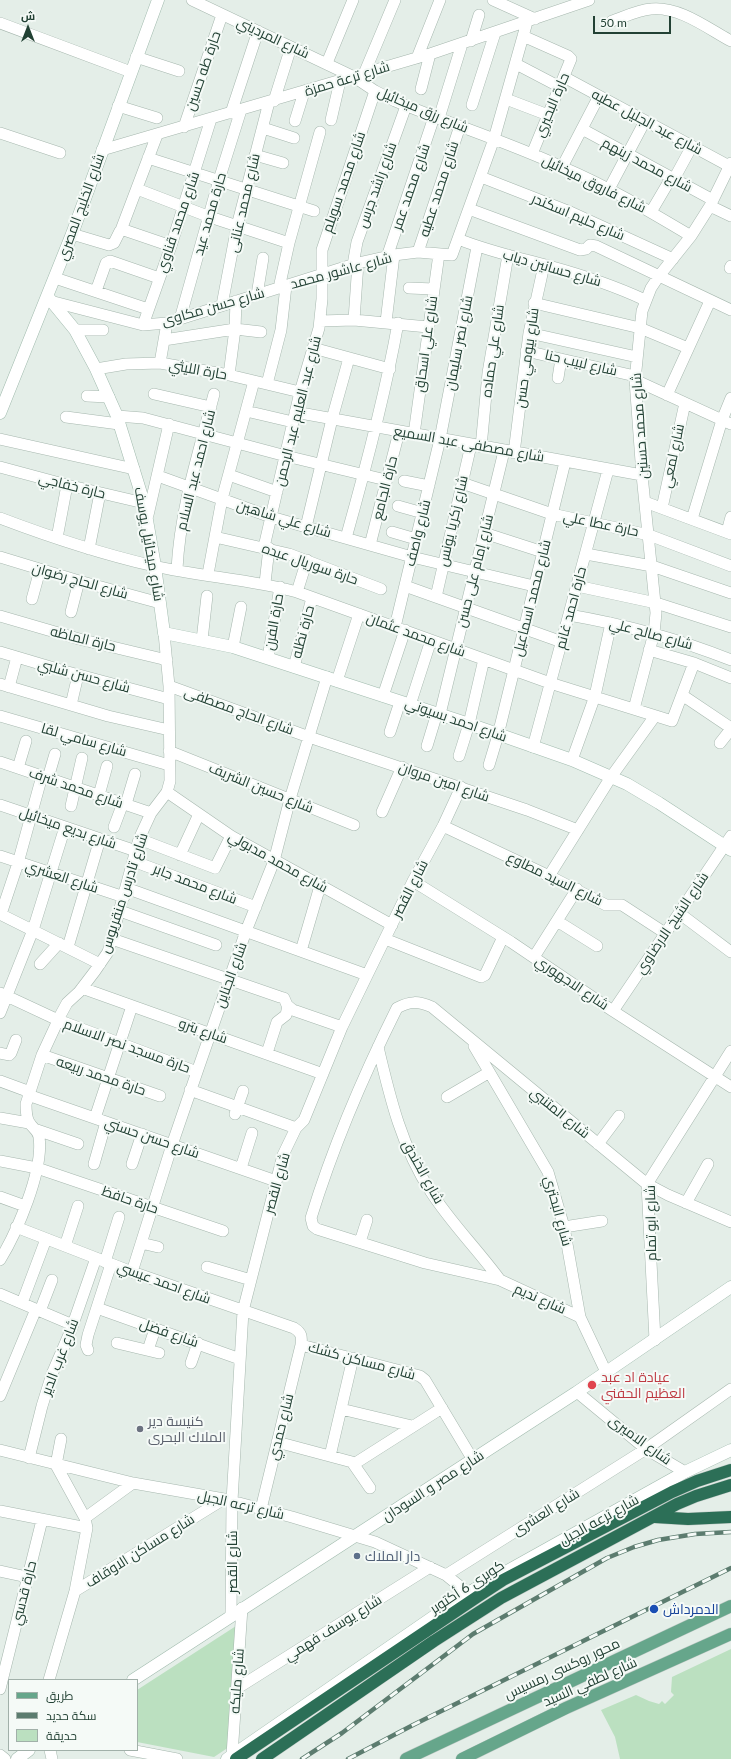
<!DOCTYPE html>
<html>
<head>
<meta charset="utf-8">
<style>
  body { margin:0 }
  #map { position:relative; width:731px; height:1759px; overflow:hidden; background:#e4eee8; font-family:Lato,Cairo,sans-serif }
  canvas { display:block }
  .legend { position:absolute; left:8px; top:1679px; width:130px; height:72px; box-sizing:border-box; background:#f5faf7; border:1px solid #a1b0a9; margin:0; padding:5px 7px; list-style:none; font-size:12px; color:#224134 }
  .legend li { display:flex; align-items:center; gap:8px; height:20px }
  .legend b { width:20px; border:1px solid #a1b0a9 }
  .north { position:absolute; left:8px; top:8px; width:40px; height:40px; -webkit-text-stroke:3px #f5faf7; paint-order:stroke; rotate:0deg; font-size:11px; font-weight:700; line-height:16px; text-align:center; color:#224134 }
  .north::after { content:''; display:block; margin:auto; width:14px; height:18px; background:#224134; clip-path:polygon(50% 0,100% 100%,50% 72%,0 100%) }
  .scale { position:absolute; left:593px; top:16px; width:78px; height:18px; box-sizing:border-box; border:2px solid #224134; border-top:0; padding-left:5px; font-size:12px; line-height:14px; white-space:nowrap; color:#224134; -webkit-text-stroke:3px #f5faf7; paint-order:stroke }
</style>
</head>
<body>
<div id="map">
<canvas width="731" height="1759"></canvas>
<ul class="legend">
<li><b style="height:5px;background:#66a68b"></b>طريق</li>
<li><b style="height:5px;background:#5c7c6f"></b>سكة حديد</li>
<li><b style="height:11px;background:#bbe0c0"></b>حديقة</li>
</ul>
<div class="north">ش</div>
<div class="scale">50 m</div>
</div>
<script>
const ctx = document.querySelector('canvas').getContext('2d');
ctx.lineJoin = 'round';
function fillPath(path, color) { ctx.fillStyle = color; ctx.fill(path, 'evenodd'); }
function trace(path, color, width, dash) { ctx.strokeStyle = color; ctx.lineWidth = width; ctx.lineCap = dash ? 'butt' : 'round'; ctx.setLineDash(dash || []); ctx.stroke(path); }
function drawText(font, color, halo, rows, align = 'center') {
  ctx.font = font + ' Lato,Cairo,sans-serif'; ctx.lineWidth = 4; ctx.setLineDash([]); ctx.textBaseline = 'middle'; ctx.strokeStyle = halo; ctx.fillStyle = color; for (const [text, x, y, turn = 0] of rows) {
    ctx.save(); ctx.translate(x, y); ctx.rotate((+turn || 0) * Math.PI / 180); ctx.textAlign = isNaN(turn) ? turn : align; if (halo) ctx.strokeText(text, 0, 0); ctx.fillText(text, 0, 0); ctx.restore();
  }
}
const green = new Path2D(`
  M236,1626L229,1747L214,1757L137,1742V1690Z
  M731,1649V1759H620L615,1737L601,1710L636,1695L649,1701L659,1704L662,1701L665,1704L674,1695L671,1692L672,1677Z`);
const street = new Path2D(`
  M192,0L354,77L375,91L395,101C450,124 508,142 562,167C607,186 649,211 691,236
  M493,0L535,19
  M612,21C624,17 638,10 651,9C679,6 707,28 731,41
  M0,23L131,72
  M523,36L568,56L571,59L532,154
  M471,41L479,15
  M136,57L179,71
  M417,58L440,0
  M327,63L353,0
  M516,64L560,87
  M364,74L395,0
  M564,77L729,166
  M421,89L430,54
  M506,99L548,115
  M274,101L291,47
  M472,105L495,33
  M118,106L157,118
  M231,113L258,31
  M439,118L462,44
  M331,120L340,81
  M295,121L304,92
  M184,127L222,15
  M263,128L294,138
  M582,129L713,200
  M0,133L60,153
  M102,150L430,54L589,0
  M255,155L283,163
  M148,158L314,211
  M562,167L599,96
  M481,177L568,211L673,259
  M674,179L692,146
  M137,189L210,217L289,243
  M609,189L645,121
  M710,206L731,216
  M469,209L580,250L586,249L590,245L596,246L731,310
  M651,212L671,178
  M121,230L157,135
  M72,234L109,245L114,243L120,231L124,230L171,246
  M458,239C488,251 519,258 549,266C582,275 615,286 645,300
  M418,252L460,126
  M387,257L434,117
  M353,265L357,242L406,106
  M730,268L731,266
  M55,278L148,309
  M279,288L289,243L320,132
  M409,288L434,289
  M96,291L106,263L110,261L159,278
  M257,295L263,258
  M54,302L143,325L167,323L358,263L394,255L418,252L452,255L494,139L527,22
  M534,303L640,328L688,348
  M222,305L237,226L269,102
  M180,319L219,180L241,110
  M354,320L358,263
  M320,321L354,320L428,327
  M386,322L394,255
  M143,325L171,246L211,119
  M75,330H103
  M529,333L637,357
  M164,340L235,329L261,332
  M313,348L390,369
  M526,351L635,376
  M160,363L167,323
  M96,369L126,364L160,363L229,375L300,392
  M229,375L235,329L236,301
  M558,378L561,359
  M635,380L731,424
  M267,384L281,330L286,286
  M154,394L211,407
  M667,395L710,301
  M87,396L109,397
  M246,411L293,422
  M295,412L642,475
  M117,416L143,418L286,456L386,480
  M66,417L119,424
  M414,434L439,254
  M0,439L134,469
  M481,447L488,373L508,255
  M514,453L529,333L544,265
  M0,467L67,485L144,503
  M229,475L277,492
  M158,476L271,517L412,557L534,586
  M404,481L429,486
  M462,483L552,514L649,535L731,566
  M645,502L731,534
  M398,506L423,513
  M662,508L685,403
  M148,515L169,424
  M0,518C50,537 102,554 154,566C202,577 250,579 297,592L550,683L672,721L694,663
  M692,519L722,420L731,398
  M306,527L332,419L349,358
  M392,532L416,539
  M727,532L731,517
  M484,533L543,552
  M215,537L289,554L381,589
  M57,538L67,485
  M346,538C366,467 385,396 398,323
  M370,545L399,432
  M264,547L300,392L319,328L322,299V250L375,91
  M89,549L100,493
  M586,554L652,566L731,593
  M0,557L79,581L160,603
  M177,569C180,509 199,452 214,394
  M208,574L222,499L254,381
  M265,583L269,548
  M405,586L562,642
  M577,586L656,603L731,627
  M297,592L307,560
  M436,597L471,445
  M32,599L40,570
  M71,612L79,581
  M569,615C627,625 676,638 731,660
  M0,616L79,639L167,660
  M395,627L440,439L477,247
  M202,640L207,596
  M233,647L241,607
  M649,650L694,663L731,678
  M0,652L64,671L169,699
  M268,658L280,587
  M294,667L312,598
  M337,681L359,614
  M0,684L108,716L169,730
  M169,686L309,737L527,810L578,830
  M9,687L17,657
  M682,695L731,728
  M383,696L405,630
  M71,705L78,675
  M410,705L431,640
  M634,709L654,633L656,613L642,475L635,380L642,311L651,288L659,276L691,236L710,206L731,163
  M440,714L504,451
  M0,716L169,765
  M390,732L400,702
  M720,743L731,729
  M427,746L437,713
  M533,747L608,470
  M169,751L354,825
  M459,756L469,724L484,659
  M572,760L595,696L611,623
  M0,762L151,813
  M489,765L498,735L565,462
  M18,768L26,741
  M48,778L55,754
  M167,792L231,836L392,925
  M99,795L107,766
  M126,804L135,774
  M0,805L136,851
  M71,806L82,758
  M382,812L402,767
  M443,826L549,876L606,905H622L665,933
  M114,827L123,803
  M139,839L215,868L231,836
  M180,855L199,814
  M0,856L124,897
  M133,861L256,907
  M549,876L611,777L655,716
  M413,881L511,942L613,1011L731,1087
  M126,888L367,975
  M120,911L216,945
  M679,913L731,952
  M0,914L100,964
  M1,914L18,863L42,776
  M557,921L597,946
  M112,939L280,997L284,998L287,1005L293,1010L342,1027
  M385,939L481,977L485,975L503,937
  M68,947L100,839
  M301,951L320,886
  M534,957L577,889
  M40,964L59,943
  M82,988L323,1074
  M0,993L58,1020L197,1072
  M613,1011L731,836
  M0,1013L33,930L65,827
  M474,1046L548,1172L564,1227L580,1317L606,1372
  M378,1047C390,1098 402,1148 431,1192C451,1223 478,1250 500,1280
  M0,1053L9,1055L11,1053L16,1040
  M267,1053L277,1022L286,1015L288,1006
  M42,1055L160,1096
  M0,1081L30,1092
  M190,1090L296,1128
  M28,1095L276,1181
  M447,1097L488,1073
  M235,1114L243,1091
  M0,1118L29,1123
  M95,1118L132,1006
  M37,1130L78,1144
  M598,1144L619,1116
  M0,1161L37,1168L223,1231
  M94,1164L106,1122
  M132,1164L142,1134
  M241,1168L252,1133
  M0,1197L25,1206
  M686,1203L708,1164
  M16,1227L132,1272L294,1328C302,1333 302,1337 301,1345L261,1509
  M564,1227L602,1221
  M360,1242L367,1220
  M141,1243L158,1247
  M65,1246L78,1206
  M0,1260C17,1232 44,1170 39,1137C38,1130 32,1128 29,1122C26,1117 26,1110 26,1104L42,1055L61,1014L67,1003L79,992L95,971L108,952L139,839L151,813L167,792L170,781L169,686L164,633
  M105,1262L119,1217
  M207,1267L251,1280
  M132,1272L172,1145L197,1072L246,931L274,861L290,799L327,677
  M0,1294L73,1325
  M22,1303L46,1239
  M97,1308L240,1359
  M40,1311L52,1280
  M580,1317L500,1280L425,1263L317,1229L313,1226L311,1218C334,1143 362,1078 397,1008C410,1001 418,1001 432,1007L647,1184L668,1195L731,1222
  M655,1340L647,1184L731,1051
  M117,1343L159,1353
  M301,1345L420,1376L425,1380L473,1460
  M88,1350L86,1345L88,1335L111,1264
  M148,1350L155,1329
  M191,1363L198,1343
  M577,1392L646,1449L685,1472
  M0,1396L36,1309
  M341,1409L412,1426
  M277,1442L352,1462L370,1488
  M0,1450L133,1483L224,1499L292,1517L375,1542L446,1575L468,1593
  M330,1456L353,1358
  M29,1458L42,1406L52,1374L71,1330L96,1258
  M354,1464L442,1408
  M0,1511L87,1528
  M85,1518L133,1483
  M0,1571L27,1577
  M446,1575L646,1449L731,1389
  M75,1591L224,1499
  M231,1616L232,1501L243,1311L283,1155L296,1128L304,1120L342,1027L413,881L443,826L461,787
  M49,1680L75,1591L87,1528L85,1518L56,1465L61,1439
  M0,1689L42,1520
  M236,1689L430,1567
  M50,1750L52,1759
  M130,1750L177,1759
  M0,1755L5,1759
  M232,1755L242,1608`);
const secondary = new Path2D(`
  M48,297L75,330L96,369L117,416L144,503L155,566L164,633L233,647L469,724L572,760L627,784L659,803L731,850
  M0,413L72,234L158,0
  M133,1680L577,1392L731,1287
  M17,1759L29,1750
  M227,1759L468,1593L685,1472L731,1450`);
const primary = new Path2D(`
  M406,1759L731,1606
  M462,1759L566,1708L731,1634`);
const highway = new Path2D(`
  M655,1517L688,1519L731,1517
  M236,1759L477,1597L503,1580L672,1492L697,1481L731,1470
  M262,1759L434,1641L501,1598L677,1504L696,1496L731,1485`);
const rail = new Path2D(`
  M302,1759L342,1733L473,1634L607,1558L634,1547L658,1540L695,1534L731,1532
  M348,1759L413,1725L731,1568`);
const markers = [
  [592,1385,5,"#e0444e"],
  [140,1429,4,"#6b7280"],
  [357,1556,4,"#5c6f8a"],
  [654,1609,5,"#1a4fb4"]
];
const streetNames = [
  ["شارع المرديني",273,38,25],
  ["حارة طه حسين",203,71,-71],
  ["شارع ترعة حمزة",347,79,-17],
  ["حارة البحيري",552,105,-67],
  ["شارع رزق ميخائيل",423,110,23],
  ["شارع عبد الجليل عطيه",647,122,28],
  ["شارع محمد زينهم",647,165,28],
  ["شارع محمد سويلم",344,182,-71],
  ["شارع فاروق ميخائيل",594,184,26],
  ["شارع راشد جرس",377,185,-70],
  ["شارع محمد عمر",411,187,-71],
  ["شارع محمد عطيه",439,189,-72],
  ["شارع محمد عنانى",244,203,-77],
  ["شارع الخليج المصري",81,207,-70],
  ["حارة محمد عيد",210,214,-74],
  ["شارع حليم اسكندر",578,217,23],
  ["شارع محمد قناوي",178,222,-71],
  ["شارع حسانين دياب",552,268,16],
  ["شارع عاشور محمد",341,271,-15],
  ["شارع حسن مكاوى",213,307,-16],
  ["شارع نصر سليمان",459,343,-79],
  ["شارع علي اسحاق",426,344,-82],
  ["شارع علي حماده",493,351,-82],
  ["شارع بيومي حسن",527,358,-82],
  ["شارع لبيب حنا",581,363,13],
  ["حارة الليثي",198,370,10],
  ["شارع عبد العليم عبد الرحمن",298,411,-76],
  ["شارع محمد حسنين",640,426,-94],
  ["شارع مصطفى عبد السميع",469,444,10],
  ["شارع لمعي",673,456,-78],
  ["شارع احمد عبد السلام",196,470,-76],
  ["حارة خفاجي",72,486,14],
  ["حارة الجامع",385,488,-76],
  ["شارع علي شاهين",284,519,17],
  ["شارع زكريا يونس",453,521,-77],
  ["حارة عطا علي",601,524,12],
  ["شارع واصف",418,533,-76],
  ["شارع ميخائيل يوسف",149,544,80],
  ["حارة سوريال عبده",310,564,19],
  ["شارع إمام على حسن",475,571,-76],
  ["شارع الحاج رضوان",80,581,16],
  ["شارع محمد اسماعيل",532,598,-76],
  ["حارة احمد غانم",571,608,-75],
  ["حارة الفرن",274,622,-80],
  ["حارة نظله",303,632,-75],
  ["شارع صالح علي",651,634,15],
  ["شارع محمد عثمان",416,635,20],
  ["حارة الماظه",83,639,14],
  ["شارع حسن شلبي",84,676,15],
  ["شارع الحاج مصطفى",239,711,20],
  ["شارع احمد بسيوني",456,720,19],
  ["شارع سامي لقا",84,740,16],
  ["شارع امين مروان",444,782,19],
  ["شارع محمد شرف",76,788,19],
  ["شارع حسين الشريف",261,788,22],
  ["شارع بديع ميخائيل",68,828,19],
  ["شارع محمد مدبولي",278,862,29],
  ["شارع العشري",62,877,18],
  ["شارع السيد مطاوع",555,879,26],
  ["شارع محمد جابر",195,884,21],
  ["شارع القصر",410,889,-63],
  ["شارع تادرس منقريوس",124,893,-72],
  ["شارع الشيخ الارضاوي",672,923,-56],
  ["شارع الجناين",231,975,-70],
  ["شارع الاجهوري",572,983,34],
  ["شارع بترو",203,1031,19],
  ["حارة مسجد نصر الاسلام",127,1046,20],
  ["حارة محمد ربيعه",101,1076,19],
  ["شارع المتنبي",560,1113,39],
  ["شارع حسن حسني",152,1138,19],
  ["شارع الخندق",423,1172,61],
  ["شارع القصر",277,1183,-74],
  ["حارة حافظ",130,1200,19],
  ["شارع البحتري",558,1211,75],
  ["شارع ابو تمام",651,1223,-91],
  ["شارع احمد عيسي",164,1283,20],
  ["شارع نديم",540,1299,24],
  ["شارع فضل",169,1333,19],
  ["شارع غرب الدير",60,1357,-69],
  ["شارع مساكن كشك",362,1361,15],
  ["شارع حمدي",281,1427,-76],
  ["شارع الاميرى",640,1440,36],
  ["شارع مصر و السودان",433,1486,-33],
  ["شارع ترعه الجبل",241,1505,13],
  ["شارع العشرى",546,1512,-32],
  ["شارع ترعه الجبل",599,1520,-29],
  ["شارع مساكن الاوقاف",140,1551,-32],
  ["شارع القصر",232,1562,-90],
  ["كوبرى 6 أكتوبر",467,1587,-33],
  ["حارة قدسي",24,1593,-76],
  ["شارع يوسف فهمي",333,1628,-32],
  ["محور روكسى رمسيس",562,1669,-25],
  ["شارع مليكه",237,1681,-86],
  ["شارع لطفي السيد",590,1682,-24]
];
const healthNames = [
  ["عيادة اد عبد",601,1377],
  ["العظيم الحفني",601,1393]
];
const worshipNames = [
  ["كنيسة دير",148,1421],
  ["الملاك البحرى",148,1437]
];
const serviceNames = [
  ["دار الملاك",365,1556]
];
const transitNames = [
  ["الدمرداش",663,1609]
];
fillPath(green, '#bbe0c0');
trace(street, '#a6b7ae', 12);
trace(secondary, '#a1bbae', 13);
trace(primary, '#c1cac6', 13);
trace(highway, '#c1cac6', 13);
trace(street, '#fff', 11);
trace(secondary, '#fff', 12);
trace(primary, '#66a68b', 12);
trace(highway, '#2c6f57', 12);
trace(rail, '#5c7c6f', 4.5);
trace(rail, '#f5faf7', 3, [9]);
for (const [x, y, r, color] of markers) { const dot = new Path2D(); dot.arc(x, y, r, 0, 2 * Math.PI); ctx.fillStyle = color; ctx.fill(dot); trace(dot, '#f5faf7', 1.5); }
drawText('14px', '#224134', '#f5faf7', streetNames);
drawText('14px', '#be3a42', '#f5faf7', healthNames, 'left');
drawText('14px', '#5b616d', '#f5faf7', worshipNames, 'left');
drawText('14px', '#4e5e75', '#f5faf7', serviceNames, 'left');
drawText('14px', '#164399', '#f5faf7', transitNames, 'left');
</script>
</body>
</html>
